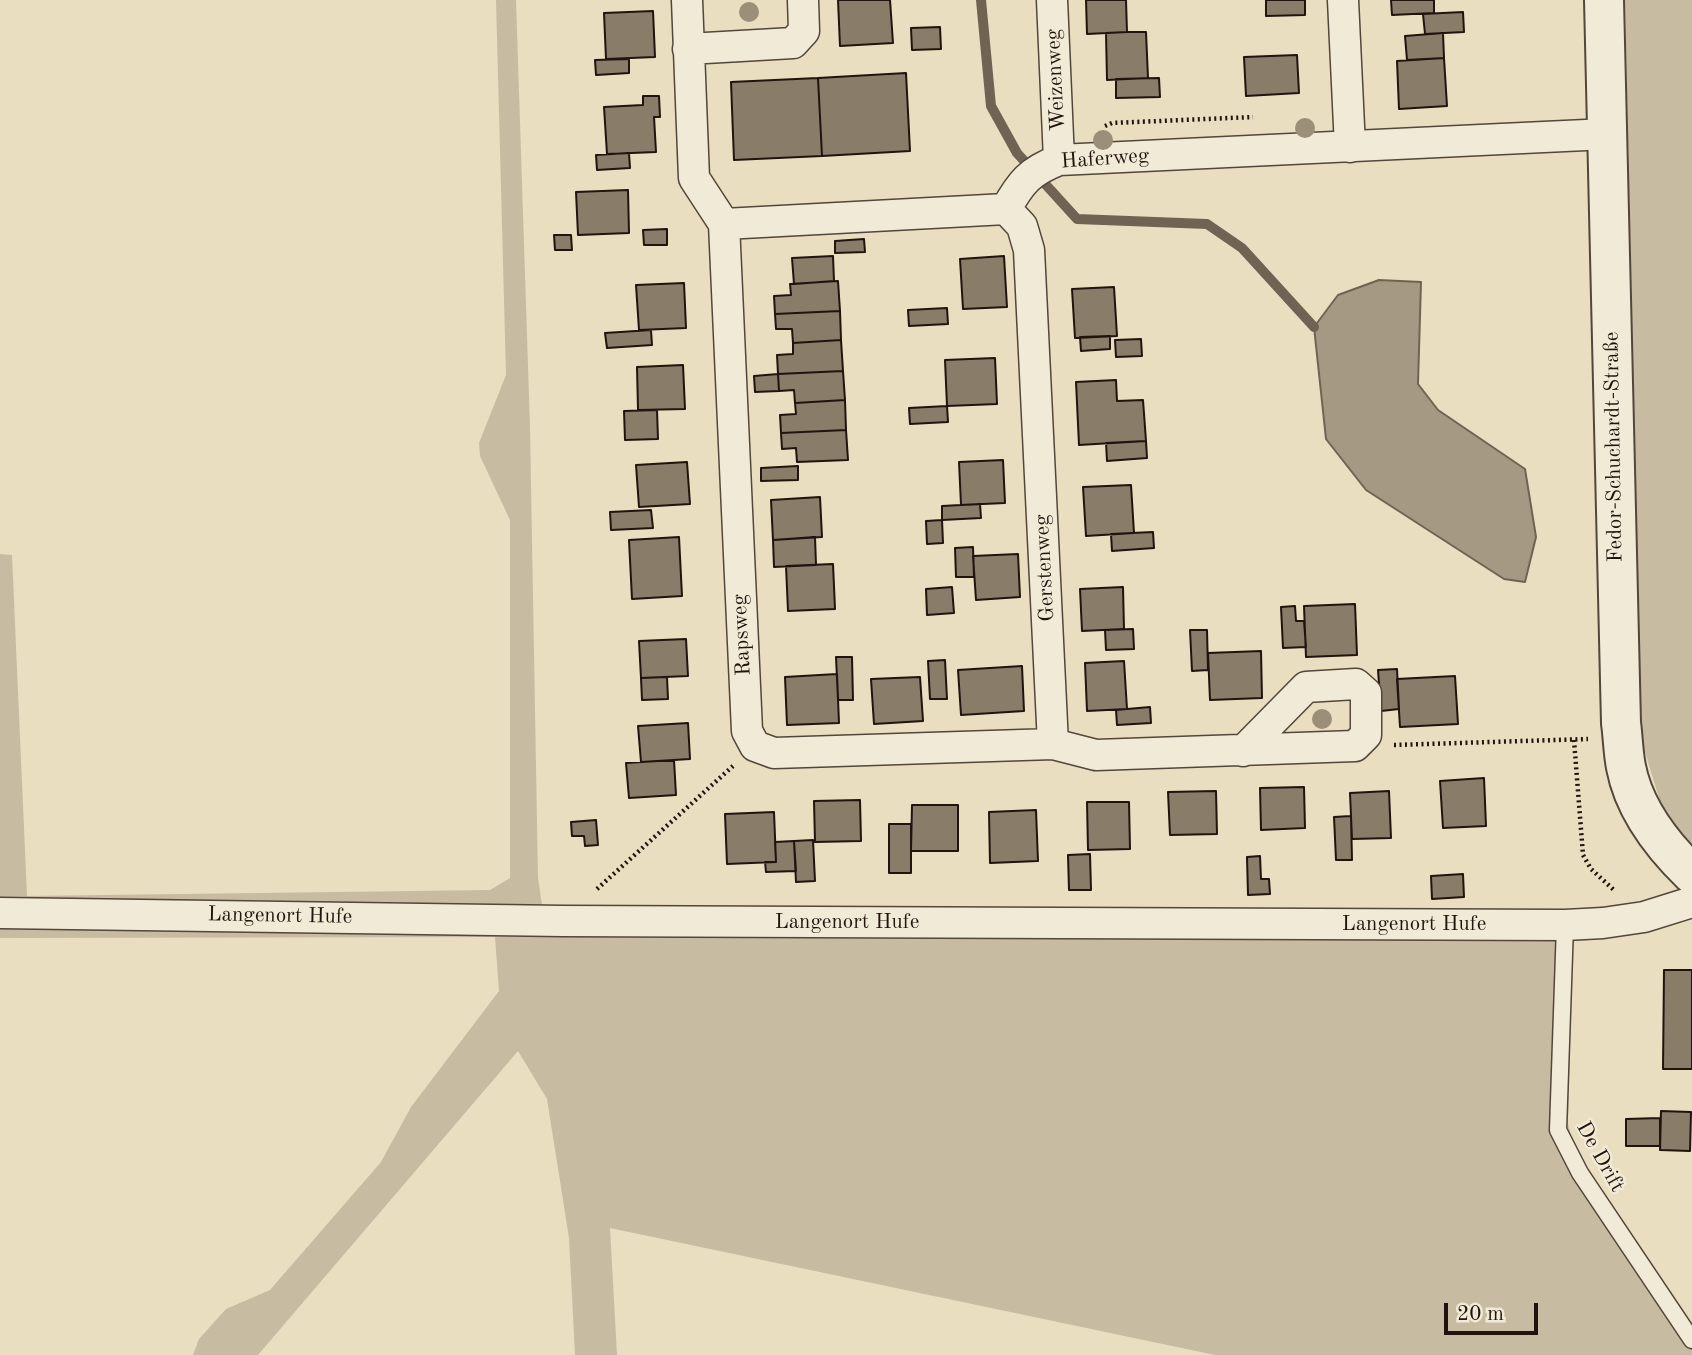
<!DOCTYPE html>
<html>
<head>
<meta charset="utf-8">
<style>
  body { margin:0 }
  #map { position:relative; width:1692px; height:1355px; overflow:hidden; background:#e9dec0; font-family:"Old Standard TT",serif }
  canvas { display:block }
  .scale { position:absolute; left:1444px; top:1303px; width:94px; height:32px; box-sizing:border-box; border:4px solid #21130d; border-top:0; padding-left:9px; font-size:21px; line-height:24px; white-space:nowrap; color:#21130d; -webkit-text-stroke:5px #f1ead6; paint-order:stroke }
</style>
</head>
<body>
<div id="map">
<canvas width="1692" height="1355"></canvas>
<div class="scale">20 m</div>
</div>
<script>
const ctx = document.querySelector('canvas').getContext('2d');
ctx.lineJoin = 'round';
function fillPath(path, color) { ctx.fillStyle = color; ctx.fill(path, 'evenodd'); }
function trace(path, color, width, dash) { ctx.strokeStyle = color; ctx.lineWidth = width; ctx.lineCap = dash ? 'butt' : 'round'; ctx.setLineDash(dash || []); ctx.stroke(path); }
function drawText(font, color, halo, rows, align = 'center') {
  ctx.font = font + ' "Old Standard TT",serif'; ctx.lineWidth = 5; ctx.setLineDash([]); ctx.textBaseline = 'middle'; ctx.strokeStyle = halo; ctx.fillStyle = color; for (const [text, x, y, turn = 0] of rows) {
    ctx.save(); ctx.translate(x, y); ctx.rotate((+turn || 0) * Math.PI / 180); ctx.textAlign = isNaN(turn) ? turn : align; if (halo) ctx.strokeText(text, 0, 0); ctx.fillText(text, 0, 0); ctx.restore();
  }
}
const green = new Path2D(`
  M496,0H516L530,427L538,878L542,905L566,914L1573,915L1568,1123L1580,1173L1692,1340V1355H1215L610,1228L617,1355H575L569,1238L547,1099L518,1051L258,1355H193L199,1339L226,1309L270,1290L381,1162L411,1107L499,991L495,937L0,938V554L12,555L27,896L490,890L510,878V520L480,456L479,443L506,375Z
  M1625,0H1692V851L1687,847L1660,801L1641,739Z`);
const water = new Path2D(`
  M1379,280L1421,282L1418,384L1438,410L1525,469L1536,537L1525,582L1504,579L1366,490L1326,439L1314,327L1338,295Z`);
const stream = new Path2D(`
  M981,0L991,106L1017,153L1077,219L1207,224L1242,248L1314,327`);
const building = new Path2D(`
  M838,0H890L893,43L840,46Z
  M1086,0H1126L1127,32L1087,34Z
  M1266,0H1305V15L1266,16Z
  M1391,0H1434V13L1392,15Z
  M653,11L655,57L606,59L604,13Z
  M1463,12L1464,32L1425,34L1423,14Z
  M940,27L941,49L912,50L911,28Z
  M1127,32H1146L1148,78L1107,80L1106,33Z
  M1443,33L1444,58L1407,60L1405,36Z
  M1297,55L1299,93L1246,96L1244,57Z
  M1444,58L1447,106L1399,109L1397,61Z
  M629,59V73L596,75L595,60Z
  M906,73L910,151L822,156L818,78Z
  M818,78L822,156L734,160L731,82Z
  M1159,78L1160,97L1116,98V79Z
  M643,96H659L660,117H654L656,152L607,154L604,107L643,105Z
  M629,153L630,168L597,170L596,155Z
  M628,190L629,233L578,235L576,192Z
  M667,229V245H644L643,230Z
  M554,235H571L572,250H555Z
  M864,239L865,252L835,253V241Z
  M833,256L834,281L794,284L792,258Z
  M1004,256L1007,307L963,309L960,259Z
  M838,281L840,311L775,314L774,296L791,295L790,284Z
  M684,283L686,328L639,330L636,285Z
  M1114,287L1117,336L1075,338L1072,289Z
  M947,308L948,324L909,326L908,310Z
  M840,311L841,340L793,343L792,329H776L775,314Z
  M651,330L652,345L607,348L605,333Z
  M1110,336V349L1081,351L1080,337Z
  M1141,339L1142,356L1116,357L1115,340Z
  M841,340L843,371L778,374L777,355L793,354V343Z
  M995,358L997,404L947,406L945,360Z
  M683,365L685,409L638,410L637,367Z
  M843,371L845,400L795,403L794,390L779,391L778,374Z
  M778,374L779,391L755,392L754,376Z
  M1116,380L1117,401L1143,400L1146,441L1079,445L1076,382Z
  M845,400L846,430L781,433L780,415L796,414L795,403Z
  M947,406L948,422L910,424L909,408Z
  M657,410L658,439L625,440L624,411Z
  M846,430L848,460L797,462L796,448L782,449L781,433Z
  M1146,441L1147,458L1107,461L1106,443Z
  M1003,460L1005,503L961,505L959,462Z
  M687,462L690,504L639,507L636,465Z
  M798,466V480L761,481V468Z
  M1131,485L1134,533L1086,536L1083,487Z
  M820,497L822,537L773,540L771,500Z
  M980,504L981,518L942,520V506Z
  M651,510L653,528L611,530L610,512Z
  M942,520L943,543L927,544L926,521Z
  M1153,532L1154,548L1112,551L1111,534Z
  M679,537L682,596L632,599L629,540Z
  M815,537L816,565L774,567L773,540Z
  M973,547L974,577H956L955,548Z
  M1018,554L1020,597L976,600L973,556Z
  M833,564L835,609L788,611L786,566Z
  M952,587L954,613L927,615L926,589Z
  M1123,587L1124,629L1082,631L1080,589Z
  M1355,604L1357,655L1306,657L1304,606Z
  M1295,606L1296,621H1304L1306,647L1283,648L1281,607Z
  M1133,629L1134,649L1106,650L1105,630Z
  M1190,630H1207L1208,670L1192,671Z
  M686,639L688,676L641,678L639,641Z
  M1261,651L1262,698L1210,700L1208,653Z
  M836,657H852L853,700H838Z
  M945,660L947,699H930L928,661Z
  M1124,661L1127,709L1087,711L1085,663Z
  M1022,666L1024,711L961,715L958,670Z
  M1397,669L1399,709L1381,711L1378,670Z
  M837,674L839,723L787,725L785,677Z
  M1455,676L1458,724L1400,727L1397,679Z
  M667,677L668,699L642,700L641,678Z
  M920,677L923,721L874,724L871,679Z
  M1150,707L1151,723L1117,725L1116,710Z
  M688,723L690,759L641,762L638,726Z
  M674,760L676,795L629,798L626,763Z
  M1484,778L1486,826L1443,828L1440,781Z
  M1304,787L1305,828L1261,830L1260,788Z
  M1216,791L1217,834L1170,835L1168,792Z
  M1389,791L1391,838L1352,839L1350,793Z
  M860,800L861,841L815,842L814,801Z
  M1087,802H1129L1130,849L1088,850Z
  M912,805H958V851H911Z
  M1036,810L1038,861L990,863L989,812Z
  M774,812L776,862L727,864L725,814Z
  M1351,816L1352,860H1336L1334,817Z
  M596,820L598,845L585,846L584,836H572L571,822Z
  M889,824H911V873H889Z
  M813,840L815,881L796,882L794,841Z
  M794,841L796,871L766,872L765,862H776L775,842Z
  M1090,854L1091,890H1069L1068,855Z
  M1260,856L1261,879H1269L1270,894L1248,895L1247,857Z
  M1463,874L1464,897L1432,899L1431,876Z
  M1664,970H1692V1069H1663Z
  M1661,1111L1691,1112L1690,1151L1660,1150Z
  M1660,1118V1146H1626V1119Z`);
const path = new Path2D(`
  M1105,126L1112,123L1253,117
  M1574,740L1583,855L1591,869L1615,891
  M1394,745L1588,739
  M597,889L733,766`);
const service = new Path2D(`
  M1565,925L1558,1130L1580,1173L1692,1340`);
const minor = new Path2D(`
  M687,0L694,178L724,224L1006,209C1021,182 1030,171 1059,160L1607,134
  M1052,0L1059,160
  M1343,0L1350,147
  M688,49L793,43L804,31L803,0
  M1006,209L1022,226L1029,250L1053,744L1096,755L1355,746L1366,735V693L1356,684L1306,687L1243,751
  M724,224L747,731L755,746L774,753L1053,744
  M0,913L563,921L1565,925L1603,923L1644,917L1692,902`);
const tertiary = new Path2D(`
  M1604,0L1621,723C1623,737 1623,752 1626,767C1634,809 1662,845 1692,874`);
const trees = [
  [749,12],
  [1305,128],
  [1103,140],
  [1322,719]
];
const streetNames = [
  ["Weizenweg",1056,80,-93],
  ["Haferweg",1105,159,-4],
  ["Fedor-Schuchardt-Straße",1614,447,-91],
  ["Gerstenweg",1045,568,-93],
  ["Rapsweg",742,635,-93],
  ["Langenort Hufe",280,916,1],
  ["Langenort Hufe",847,922],
  ["Langenort Hufe",1414,924],
  ["De Drift",1600,1157,61]
];
fillPath(green, '#c7bba2');
fillPath(water, '#a59983');
trace(water, '#706354', 2);
trace(stream, '#706354', 10);
fillPath(building, '#897d6a');
trace(building, '#21130d', 2);
trace(service, '#53463a', 19);
trace(minor, '#53463a', 33);
trace(tertiary, '#53463a', 42);
trace(path, '#21130d', 4.5, [2, 3.5]);
trace(service, '#f1ead6', 16);
trace(minor, '#f1ead6', 30);
trace(tertiary, '#f1ead6', 38);
ctx.fillStyle = '#9b8f7a';
for (const [x, y] of trees) { ctx.beginPath(); ctx.arc(x, y, 10, 0, 2 * Math.PI); ctx.fill(); }
drawText('21px', '#21130d', '#f1ead6', streetNames);
</script>
</body>
</html>
